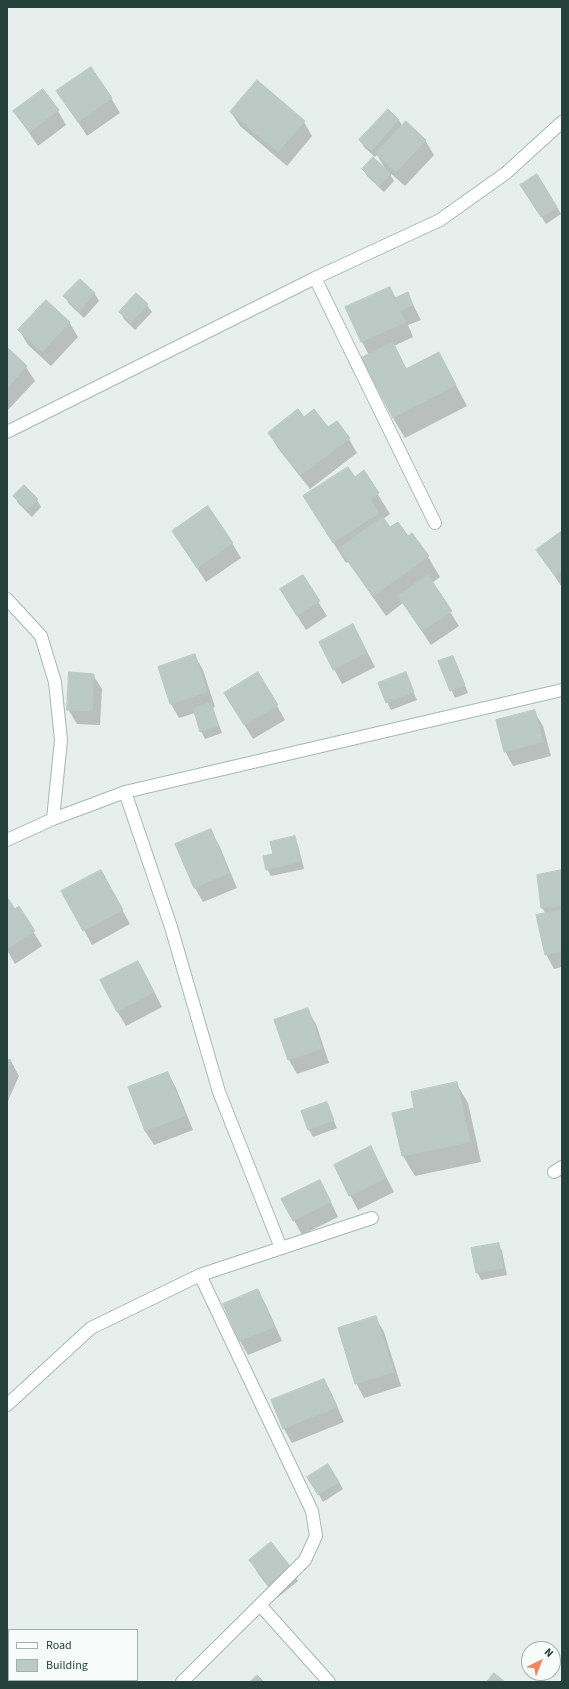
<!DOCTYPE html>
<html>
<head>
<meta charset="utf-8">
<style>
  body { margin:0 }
  #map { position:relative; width:569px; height:1689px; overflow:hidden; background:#e6efeb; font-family:"Source Sans 3",sans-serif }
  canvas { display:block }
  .frame { position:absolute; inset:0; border:8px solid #24423a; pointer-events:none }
  .legend { position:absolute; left:8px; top:1629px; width:130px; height:52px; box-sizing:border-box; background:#f7fbf9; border:1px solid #a3b1ad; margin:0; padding:5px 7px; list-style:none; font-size:12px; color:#24423a }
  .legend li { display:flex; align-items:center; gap:8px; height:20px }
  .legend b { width:20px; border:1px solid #a3b1ad }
  .north { position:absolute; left:521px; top:1641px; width:40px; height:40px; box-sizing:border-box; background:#f7fbf9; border:1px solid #a3b1ad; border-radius:50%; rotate:43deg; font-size:11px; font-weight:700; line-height:16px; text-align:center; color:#24423a }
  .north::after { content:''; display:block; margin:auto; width:14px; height:18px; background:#f4845f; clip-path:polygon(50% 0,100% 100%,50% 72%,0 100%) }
</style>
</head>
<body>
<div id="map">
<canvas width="569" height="1689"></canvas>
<div class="frame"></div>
<ul class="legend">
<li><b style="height:5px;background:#fff"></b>Road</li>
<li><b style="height:11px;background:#bbcac4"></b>Building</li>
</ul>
<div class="north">N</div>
</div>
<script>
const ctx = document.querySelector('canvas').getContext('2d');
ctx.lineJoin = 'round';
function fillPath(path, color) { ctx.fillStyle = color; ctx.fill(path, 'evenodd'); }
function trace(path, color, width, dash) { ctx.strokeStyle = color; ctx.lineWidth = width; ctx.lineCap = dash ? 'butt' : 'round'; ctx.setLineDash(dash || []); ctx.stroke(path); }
const shadow = new Path2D(`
  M58,91L111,98L120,113L87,136Z
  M14,111H58L66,125L38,146Z
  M231,112L304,122L312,136L287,166L240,126Z
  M399,120L402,126L425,140L434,155L405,186L389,172L394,181L384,192L367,176L363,169L386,170L377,155L375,157L364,147L360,140Z
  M526,192L557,207L561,214L546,224Z
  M80,280L95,294L99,301L84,318L69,304L65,296Z
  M390,288L396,298L407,293L421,320L408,325L413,337L394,346L407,370L450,374L467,406L405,438L393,418L369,355L362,342Z
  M136,294L147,305L152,312L135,330L124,319L120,312Z
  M69,322L78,337L51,366L28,345L19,330Z
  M7,349L26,367L35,381L7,411Z
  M304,418L349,439L357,453L310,489L277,447L269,433Z
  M364,472L390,514L383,519L390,529L408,538L412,535L428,557L440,577L432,583L459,626L431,645L403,603L386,616L348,562L346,563L304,496L354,478Z
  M14,496L37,500L41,507L32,517L18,503Z
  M173,531L232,543L241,558L206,582Z
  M562,533V587L537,550Z
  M302,576L327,616L306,630L290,604Z
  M361,640L375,667L342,684L334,669Z
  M195,656L203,670L215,707L213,708L222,733L205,739L201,731L195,713L179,718L171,704Z
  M439,662L456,664L468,693L455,698Z
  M258,673L285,720L253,739L234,708Z
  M405,674L417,700L391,710L387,702Z
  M93,675L102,689L100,725L77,724L68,709Z
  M534,711L543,726L551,756L513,766L505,751Z
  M210,830L219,845L237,888L203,902L195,888Z
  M294,838L298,845L304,869L271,876L267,869L274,854Z
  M562,871V967L554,969L546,954V914L542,908L538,876Z
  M109,886L130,924L92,945L84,930Z
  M7,899L14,910L18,907L42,946L15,964L7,950Z
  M146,976L162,1007L126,1026L117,1011Z
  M307,1009L316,1024L329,1063L297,1074L289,1060Z
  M7,1060L11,1061L19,1076L7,1103Z
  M168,1073L176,1088L193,1130L154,1145L145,1131Z
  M456,1083L468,1103L481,1162L415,1176L403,1156Z
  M326,1103L337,1128L313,1137L309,1130Z
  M371,1148L394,1192L358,1210L350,1195Z
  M328,1196L338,1217L302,1235L283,1200Z
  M498,1244L502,1251L507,1275L481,1280L477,1272Z
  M258,1291L266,1305L282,1341L248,1355L240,1341L225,1305Z
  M376,1318L384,1332L401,1386L364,1398L356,1383Z
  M324,1380L332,1394L344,1422L292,1443L284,1429L272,1401Z
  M309,1477L339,1482L343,1489L323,1502Z
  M271,1544L289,1567L298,1581L277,1598L259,1575L250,1560Z`);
const building = new Path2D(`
  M91,67L112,98L78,122L56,91Z
  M257,80L305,121L278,152L230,112Z
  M43,89L59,110L29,132L13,111Z
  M388,109L399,120L371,151L359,140Z
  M406,121L426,140L396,172L376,153Z
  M373,157L391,174L379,186L362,169Z
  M537,174L557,207L541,217L520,185Z
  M80,279L95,293L79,311L63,296Z
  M390,287L395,298L408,292L413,305L400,311L406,322L361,342L345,307Z
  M136,293L148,304L131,323L119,312Z
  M46,300L70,322L42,352L18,330Z
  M393,342L406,369L439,352L456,385L393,418L361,358Z
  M7,347L27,366L7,388Z
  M298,409L304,417L314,409L328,427L337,421L350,438L301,475L268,433Z
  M348,467L355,477L364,470L379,493L370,499L379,513L333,543L303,496Z
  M24,485L38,499L27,510L13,496Z
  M208,506L233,543L197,568L172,531Z
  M383,517L390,527L398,522L408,536L412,533L429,556L373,596L339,548Z
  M562,531V571L555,576L536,550Z
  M303,575L320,601L297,616L280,589Z
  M428,575L452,611L422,631L398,596Z
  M353,624L367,652L333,670L319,642Z
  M195,654L207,692L170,704L158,667Z
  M453,656L465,685L450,691L438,661Z
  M69,672L94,674L92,711L67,710Z
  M258,672L278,705L244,725L224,693Z
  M406,672L414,692L386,703L378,683Z
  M211,703L218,726L200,732L193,708Z
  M535,710L543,742L504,752L496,720Z
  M211,829L229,873L194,888L175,844Z
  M295,836L301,861L266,870L263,856L273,854L270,842Z
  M101,870L123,910L83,931L61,891Z
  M562,870V905L541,908L537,875Z
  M7,897L15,909L19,906L35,931L7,949Z
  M562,910V951L545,955L536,915Z
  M138,961L154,992L117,1012L100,980Z
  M308,1008L322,1049L288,1060L274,1020Z
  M7,1059L11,1060L7,1070Z
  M168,1072L185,1116L145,1131L128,1087Z
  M457,1082L470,1142L402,1156L392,1113L414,1108L411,1092Z
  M327,1102L334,1120L308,1130L301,1111Z
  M371,1146L386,1178L349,1196L334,1165Z
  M320,1180L331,1202L293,1221L281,1199Z
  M499,1243L503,1268L476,1273L471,1248Z
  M258,1289L274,1327L239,1341L223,1304Z
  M376,1316L394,1372L355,1384L338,1328Z
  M324,1379L337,1407L283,1429L271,1400Z
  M328,1464L339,1482L318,1495L307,1477Z
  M271,1542L290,1566L268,1584L249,1560Z
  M494,1673L505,1682H487Z
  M257,1675L264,1682H250Z`);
const minor = new Path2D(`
  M315,278L435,523
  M7,432L315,278L440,220L506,173L562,122
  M7,599L41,636L55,682L61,740L53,819
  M125,792L171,927L219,1092L281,1248
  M7,840L53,819L125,792L562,690
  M554,1172L562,1167
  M7,1405L91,1328L200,1275L372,1218
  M260,1605L329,1682
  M182,1682L305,1560L316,1536L312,1511L200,1275`);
fillPath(shadow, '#0003');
fillPath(building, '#bbcac4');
trace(building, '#b8c9c2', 1);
trace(minor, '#a8b8b2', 14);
trace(minor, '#fff', 12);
</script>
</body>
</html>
